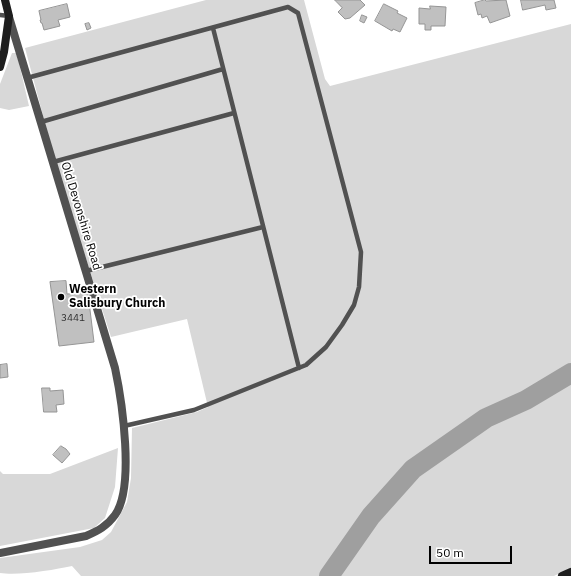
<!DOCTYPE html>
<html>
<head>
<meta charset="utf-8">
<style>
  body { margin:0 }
  #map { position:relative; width:571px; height:576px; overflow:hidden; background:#fff; font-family:"IBM Plex Sans",sans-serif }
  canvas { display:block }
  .scale { position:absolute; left:429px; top:546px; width:83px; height:18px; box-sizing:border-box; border:2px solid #000; border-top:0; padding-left:5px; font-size:12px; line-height:14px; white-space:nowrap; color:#000; -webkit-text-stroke:3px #fff; paint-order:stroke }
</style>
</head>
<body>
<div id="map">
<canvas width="571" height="576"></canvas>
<div class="scale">50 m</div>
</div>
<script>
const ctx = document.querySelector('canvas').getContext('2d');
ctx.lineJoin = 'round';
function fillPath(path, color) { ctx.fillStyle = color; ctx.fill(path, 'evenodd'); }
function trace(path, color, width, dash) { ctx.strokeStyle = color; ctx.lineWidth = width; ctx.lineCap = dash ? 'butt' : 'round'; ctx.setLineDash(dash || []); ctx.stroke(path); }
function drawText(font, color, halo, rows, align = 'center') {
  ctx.font = font + ' "IBM Plex Sans",sans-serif'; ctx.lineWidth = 3.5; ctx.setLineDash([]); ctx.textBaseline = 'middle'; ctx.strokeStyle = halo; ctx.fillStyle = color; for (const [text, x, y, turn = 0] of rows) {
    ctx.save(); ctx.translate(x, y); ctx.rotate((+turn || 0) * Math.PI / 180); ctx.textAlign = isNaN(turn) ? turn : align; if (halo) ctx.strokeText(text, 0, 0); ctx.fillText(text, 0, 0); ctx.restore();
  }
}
const green = new Path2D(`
  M206,0H304L325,79L330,86L571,24V568L554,576H81L72,566C53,570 18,576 0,573V558L80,547L102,540L111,532L127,502L131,478L132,428L197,412L208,407L187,319L111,337L57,168L25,48Z
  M12,53H16L19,63L29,106L9,110L0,108V84Z
  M118,448L115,487L105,518L94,528L0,546V471L3,474H50Z`);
const river = new Path2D(`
  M329,576L371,516L413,469L486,418L526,400L571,373`);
const building = new Path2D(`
  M335,0H360L365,5L350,18L345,19L338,12L342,8Z
  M485,0L486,1L506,0L510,16L490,23L487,16L482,18L481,14L478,15L475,3Z
  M521,0H554L556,8L546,10L545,5L523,10Z
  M67,4L70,17L58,20L60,26L44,30L42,23H41L40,20H41L39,11Z
  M384,4L398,11L397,13L407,18L400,32L393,29L392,31L375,21Z
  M430,6L446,7L445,26H431V30H425V24H419V8L430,9Z
  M362,15L367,17L364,23L360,21Z
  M89,23L91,28L87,30L85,24Z
  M66,281L67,294L80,293V291H84V292L88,294L94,342L59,346L50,282Z
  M7,364L8,377L0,378V365Z
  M42,388H50V391L63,390L64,404L56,405L57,412H44Z
  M61,446L66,449L70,454L62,463L53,455Z`);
const lane = new Path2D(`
  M0,15L9,16
  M213,28L299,368
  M27,78L288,7L298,13L361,252L359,287L354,305L342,325L326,347L306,365L194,410L124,426
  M41,122L223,69
  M53,162L234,113
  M86,271L263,227`);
const street = new Path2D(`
  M0,553L86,536C98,531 107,526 115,515C135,487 122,401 115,368L9,17`);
const secondary = new Path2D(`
  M0,67L4,52L9,16L5,0
  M562,576L571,572`);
const markers = [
  [61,297,4,"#000"]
];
const numberNames = [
  ["3441",73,318]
];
const streetNames = [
  ["Old Devonshire Road",81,216,73]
];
const poiNames = [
  ["Western",69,290],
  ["Salisbury Church",69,304]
];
fillPath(green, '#d8d8d8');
trace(river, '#9f9f9f', 20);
fillPath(building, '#c0c0c0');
trace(building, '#959595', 1);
trace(lane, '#515151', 4.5);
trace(street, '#515151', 8);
trace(secondary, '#1e1e1e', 8);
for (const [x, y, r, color] of markers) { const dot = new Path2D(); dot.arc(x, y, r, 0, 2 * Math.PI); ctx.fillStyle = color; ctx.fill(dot); trace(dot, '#fff', 1.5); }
drawText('10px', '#303030', null, numberNames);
drawText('12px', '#000', '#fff', streetNames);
drawText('bold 12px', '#000', '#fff', poiNames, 'left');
</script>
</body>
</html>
